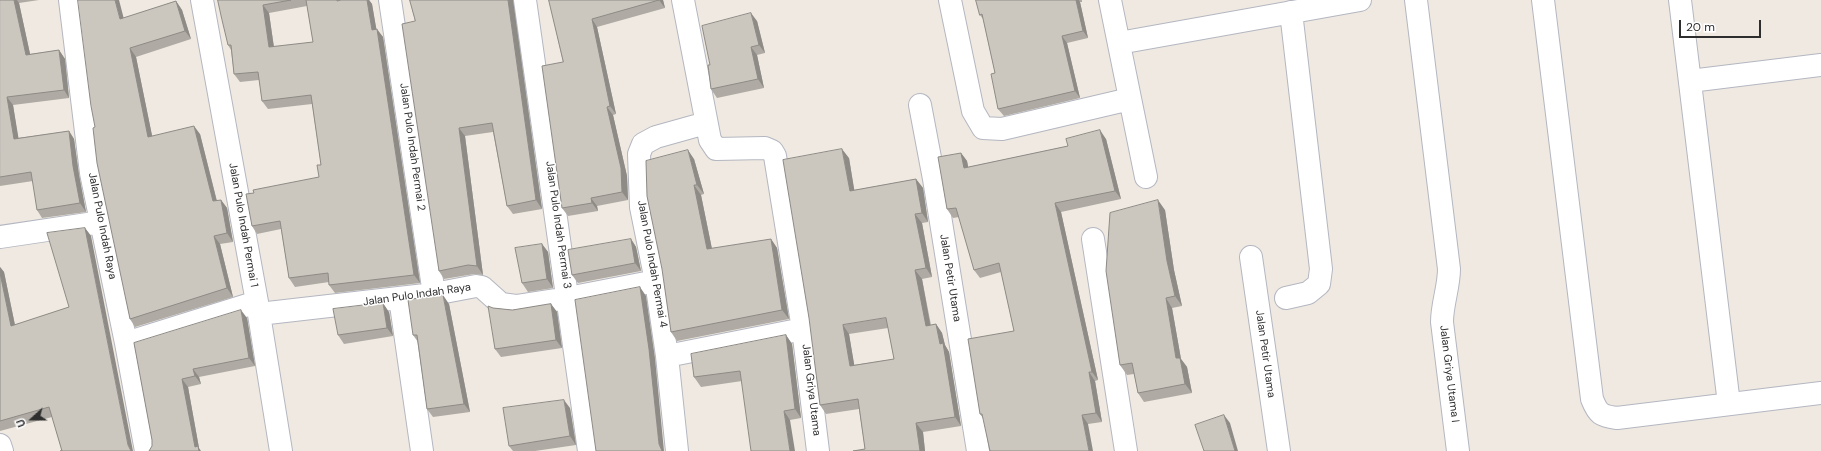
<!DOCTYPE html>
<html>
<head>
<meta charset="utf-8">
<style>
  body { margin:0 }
  #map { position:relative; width:1821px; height:451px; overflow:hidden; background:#efe9e1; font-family:"DM Sans",sans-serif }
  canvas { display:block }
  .north { position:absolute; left:12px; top:399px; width:40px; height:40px; -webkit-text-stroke:3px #fff; paint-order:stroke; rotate:249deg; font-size:11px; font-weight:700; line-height:16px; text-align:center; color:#2e2e2e }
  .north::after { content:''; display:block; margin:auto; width:14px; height:18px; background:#2e2e2e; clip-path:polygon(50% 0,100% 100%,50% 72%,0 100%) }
  .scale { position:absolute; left:1679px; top:20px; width:82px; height:18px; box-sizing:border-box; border:2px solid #2e2e2e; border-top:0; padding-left:5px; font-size:12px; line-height:14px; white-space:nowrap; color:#2e2e2e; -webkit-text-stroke:3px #fff; paint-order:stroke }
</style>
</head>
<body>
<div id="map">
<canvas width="1821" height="451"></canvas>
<div class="north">U</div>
<div class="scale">20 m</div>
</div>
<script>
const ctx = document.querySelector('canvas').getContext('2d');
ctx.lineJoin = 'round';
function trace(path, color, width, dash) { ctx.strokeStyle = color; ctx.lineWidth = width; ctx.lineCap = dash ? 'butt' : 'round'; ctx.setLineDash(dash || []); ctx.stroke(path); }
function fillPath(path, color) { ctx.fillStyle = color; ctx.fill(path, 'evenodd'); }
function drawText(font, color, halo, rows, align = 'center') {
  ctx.font = font + ' "DM Sans",sans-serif'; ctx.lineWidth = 3; ctx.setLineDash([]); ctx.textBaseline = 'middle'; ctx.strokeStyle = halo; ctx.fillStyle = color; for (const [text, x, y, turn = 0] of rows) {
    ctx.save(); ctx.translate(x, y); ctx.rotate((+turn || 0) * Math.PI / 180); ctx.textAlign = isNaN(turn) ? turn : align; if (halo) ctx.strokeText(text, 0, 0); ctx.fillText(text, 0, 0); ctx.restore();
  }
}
const minor = new Path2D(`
  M70,0L91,173L126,343L146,451
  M202,0L257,302L281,451
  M390,0L434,294
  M525,0L589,451
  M683,0L710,140L716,149L765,148L772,151L775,156L803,329L818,451
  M950,0L973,111L983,128L1002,129L1130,99
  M1110,0L1146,177
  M1416,0L1449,269C1449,287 1442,304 1442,322L1458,451
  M1543,0L1592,399C1598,414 1601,416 1617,418L1821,393
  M1680,0L1729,404
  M1119,43L1360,0
  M1690,81L1821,65
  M920,105L934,179L978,451
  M0,237L101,222
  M1093,239L1126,451
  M1251,257L1279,451
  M400,298L422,451
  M1286,298L1308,293L1319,284L1321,269L1291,12
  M259,314L434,294L476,286L482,287L501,304L516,306L568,298L656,281
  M126,343L257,302
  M667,356L803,329
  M0,445L2,451
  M677,451L667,356L656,281L641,207L639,154L643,144L656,137L706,123`);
const wall = new Path2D(`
  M0,0H39L19,3L30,54L59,50L65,59L69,98L13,105L18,138L69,131L74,139L79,175L86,212L42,218L37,210L33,181L0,186Z
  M218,0H369L372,4L376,29L383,37L420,283L335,293L329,285V282L295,287L289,278L281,229L257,234L252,226L319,177L321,165L312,104L268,109L262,101L259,80L240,82L234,74L231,50L228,45ZM307,6L313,42L274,47L269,13Z
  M410,0H513L542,209L513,214L507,206L493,132L465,136L483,275L474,274L444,279L439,271L415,21Z
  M549,0H663L665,8L597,27L616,114L613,115L627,176L628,200L597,206L598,211L568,216L562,208L563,62Z
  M976,0H1082V2H1080L1088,38L1067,43L1080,98L1004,116L998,109L995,73L983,19L980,15Z
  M176,1L182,10L191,39L136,57L152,136L200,134L217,201L221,200L227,208L233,242L220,244L233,297L135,327L130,319L95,127L124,18Z
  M757,21L765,53L757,55L764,88L717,98L711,89L710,65Z
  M1106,139L1121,199L1061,212L1098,380L1095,381L1102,422L1088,424L983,418L980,414L1014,331L1001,272L980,278L974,270L959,217L953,218L947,209L961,153L967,161L968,167L1068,146Z
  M849,158L854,190L916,179L923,188L928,222L922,223L932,277L922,279L931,325L936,324L942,333L945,345L949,352L961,426L923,432L925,451H853L865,449L859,409L826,414L820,405ZM888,328L894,359L854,365L849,334Z
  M694,159L704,194L701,195L712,249L771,239L777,248L789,319L677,341L671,332Z
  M1165,210L1174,270L1182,306L1172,308L1181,359L1187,367L1192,393L1144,402L1138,393L1134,374L1127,375L1120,365Z
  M85,228L91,236L62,451L52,417L0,431V267L4,272L15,325L69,307Z
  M631,239L636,247L641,271L578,283L572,275Z
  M542,244L548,252L553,288L528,292L522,283Z
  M449,304L470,412L433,417L427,409L418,342L413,335Z
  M551,304L557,312L562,348L501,357L495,349L493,308L512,310Z
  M389,312L393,336L344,344L338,335Z
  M247,318L255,366L199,377L201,384L188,387L199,448L152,446V440L134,343Z
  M786,335L792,344L801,418L790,420L742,381L701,387L694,377Z
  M570,408L576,445L535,451H513L509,446Z`);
const shadedWall = new Path2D(`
  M14,0H17L19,3L32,63L26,55Z
  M115,0H119L126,27L120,19Z
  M367,0H369L372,4L378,38L372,30Z
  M508,0H513L542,209L536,200Z
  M659,0H663L665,8Z
  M1076,0H1079L1080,2L1088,38L1083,31Z
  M176,1L182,10L191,39L185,31Z
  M263,5L269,13L275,55L269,47Z
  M751,13L757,21L765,53L759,45Z
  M592,19L597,27L616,114L610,106Z
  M377,29L383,37L420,283L414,275Z
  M1062,36L1067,43L1080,98L1075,91Z
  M751,47L757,55L764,88L758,79Z
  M130,48L136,57L154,145L148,137Z
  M59,50L65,59L69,98L64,90Z
  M7,97L13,105L20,147L14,139Z
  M607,107L613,115L627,176L628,200L622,192Z
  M194,126L200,134L219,210L213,201Z
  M459,128L465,136L483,275L477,266Z
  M1100,130L1106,139L1121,199L1115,191Z
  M69,131L74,139L79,175L86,212L80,203L73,166Z
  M842,149L849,158L856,200L850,191Z
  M688,150L694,159L704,194L697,185Z
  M961,153L967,161L970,176L964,168Z
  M916,179L923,188L928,222L922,213Z
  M694,185L701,195L714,259L707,249Z
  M591,198L597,206L598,211L592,203Z
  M221,200L227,208L233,242L227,233Z
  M1158,200L1165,210L1174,270L1182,306L1175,296L1167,261Z
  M1055,203L1061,212L1098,380L1092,372Z
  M915,214L922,223L932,277L926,268Z
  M85,228L91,236L133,451H131L128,445Z
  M214,236L220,244L233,297L227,288Z
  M631,239L636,247L641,271L635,263Z
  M771,239L777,248L789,319L782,310Z
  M542,244L548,252L553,288L547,279Z
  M0,267L4,272L17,335L11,326L0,273Z
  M915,270L922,279L932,335L926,326Z
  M640,287L646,296L655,358L664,451H662L659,444Z
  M443,295L449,304L470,412L464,404Z
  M1166,298L1172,308L1181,359L1187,367L1192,393L1185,384L1176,358Z
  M383,303L389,312L393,336L387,328Z
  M551,304L557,312L562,348L556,340Z
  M241,310L247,318L255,366L249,358Z
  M936,324L942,333L945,345L949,352L961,426L955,417Z
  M843,325L849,334L856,375L850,366Z
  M786,335L792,344L801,418L795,409Z
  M193,369L199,377L201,384L195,376Z
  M1089,372L1095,381L1102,422L1096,413Z
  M182,379L188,387L199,448L201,451H198L195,447Z
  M564,400L570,408L576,445L570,436Z
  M784,411L790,420L795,451H790Z
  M1082,415L1088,424L1093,451H1089Z
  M1224,415L1230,423L1238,451H1235Z
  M916,423L923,432L925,451H920Z`);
const building = new Path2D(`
  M0,0H14L26,55L59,50L64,90L7,97L14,139L69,131L73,166L80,203L37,210L31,172L0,177Z
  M78,0H115L120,19L176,1L185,31L130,48L148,137L194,126L213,201L221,200L227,233L214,236L227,288L130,319L97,163L93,128L95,127L91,106Z
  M218,0H291L263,5L269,47L313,42L306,0H337V1L341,0H367L372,30L377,29L414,275L329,285L328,273L289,278L280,221L252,226L246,194L254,193L253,190L319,177L317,165H321L311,95L262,101L258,72L234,74L231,45H228L222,20Z
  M410,0H508L536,200L507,206L492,123L459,128L477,266L468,265L439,271L402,24L415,21Z
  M549,0H659L592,19L610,106L607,107L621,168L622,192L591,198L592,203L562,208L542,66L563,62Z
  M976,0H1076L1083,31L1062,36L1075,91L998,109L991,74L995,73L982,14L980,15Z
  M751,13L759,45L751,47L758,79L711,89L708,65H710L702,26Z
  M1100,130L1115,191L1055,203L1092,372H1089L1096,413L1082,415L1089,451H990L982,414H980L968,339L1014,331L999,263L974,270L956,208L947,209L938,157L961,153L964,168L1068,146L1066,139Z
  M842,149L850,191L916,179L922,213L915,214L926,268L915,270L926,326L936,324L940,344L943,343L955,417L916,423L920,451H853L865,449L858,399L820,405L809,318L783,160ZM886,318L894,359L850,366L843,325Z
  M688,150L697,185H694L707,249L771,239L782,310L671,332L662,269L647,196L646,161Z
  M1158,200L1167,261L1175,296L1166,298L1176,358H1180L1185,384L1138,393L1132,363L1120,365L1106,271L1110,213Z
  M85,228L128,445L131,451H60H62L49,407L0,421V273L11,326L69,307L47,233Z
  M631,239L635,263L572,275L568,250Z
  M542,244L547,279L522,283L515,248Z
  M640,287L649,349L659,444L662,451H596L575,300Z
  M443,295L464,404L427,409L417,335H413L408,300Z
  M383,303L387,328L338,335L333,309Z
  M551,304L556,340L495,349L488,306L493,308L512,310Z
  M241,310L249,358L193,369L195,376L182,379L195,447L198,446L199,451H149L152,446V440L134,343Z
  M786,335L795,409L784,411L790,451H751L740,371L694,377L691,354Z
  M564,400L570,436L509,446L503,408Z
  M1224,415L1235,451H1204L1195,425Z`);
const streetNames = [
  ["Jalan Pulo Indah Permai 2",412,147,82],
  ["Jalan Pulo Indah Permai 1",243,225,80],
  ["Jalan Pulo Indah Permai 3",558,225,82],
  ["Jalan Pulo Indah Raya",102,226,79],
  ["Jalan Pulo Indah Permai 4",652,264,80],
  ["Jalan Petir Utama",950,278,81],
  ["Jalan Pulo Indah Raya",417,295,-8],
  ["Jalan Petir Utama",1265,354,82],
  ["Jalan Griya Utama I",1449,374,83],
  ["Jalan Griya Utama",811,390,83]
];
trace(minor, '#b4b7c1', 24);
trace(minor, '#fff', 22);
fillPath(wall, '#afaba4');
fillPath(shadedWall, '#8e8b86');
fillPath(building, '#cbc7bf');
trace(building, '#8e8b86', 1);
drawText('11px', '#2e2e2e', '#fff', streetNames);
</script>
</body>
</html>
